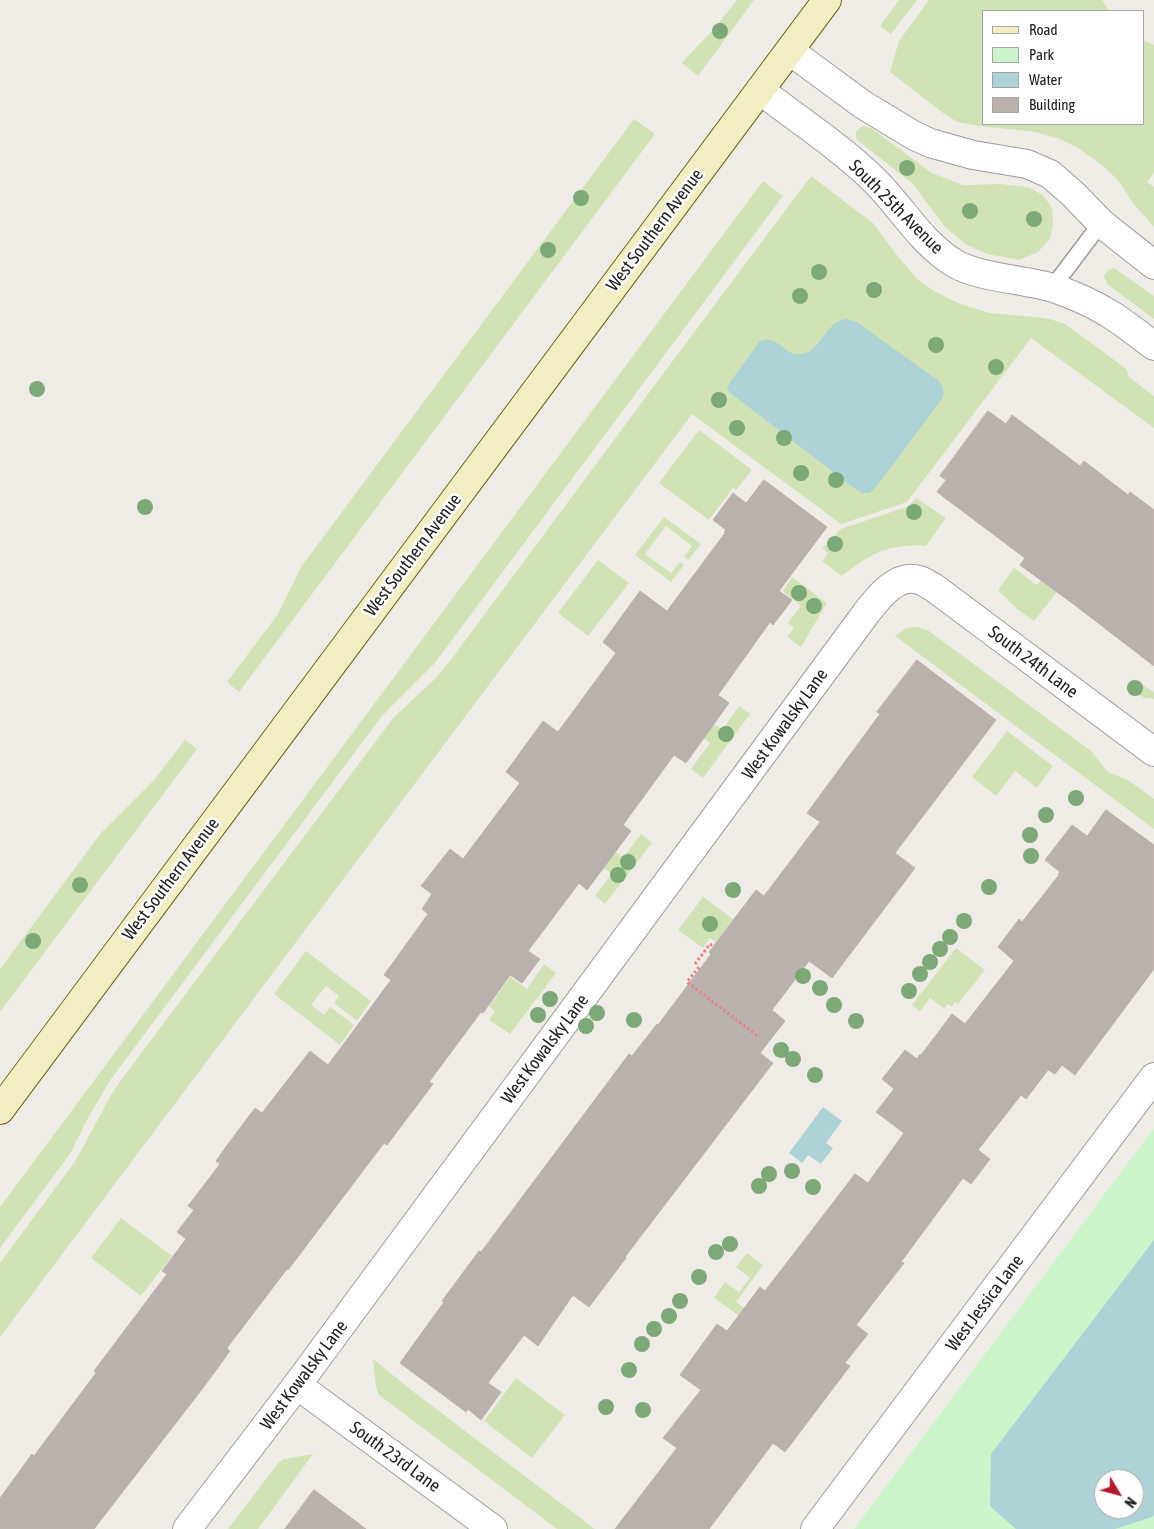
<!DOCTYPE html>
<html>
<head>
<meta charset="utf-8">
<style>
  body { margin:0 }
  #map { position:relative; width:1154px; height:1529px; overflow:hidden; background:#efece8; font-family:"Asap Condensed",sans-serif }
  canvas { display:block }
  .legend { position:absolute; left:982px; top:10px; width:162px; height:115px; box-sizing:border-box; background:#fff; border:1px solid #a6a6a6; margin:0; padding:6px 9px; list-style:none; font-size:15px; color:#202020 }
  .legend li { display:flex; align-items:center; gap:10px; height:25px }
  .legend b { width:25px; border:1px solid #a6a6a6 }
  .north { position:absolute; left:1094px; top:1469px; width:50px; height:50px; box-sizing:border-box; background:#fff; border:1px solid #a6a6a6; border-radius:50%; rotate:127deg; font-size:14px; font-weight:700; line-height:20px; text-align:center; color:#202020 }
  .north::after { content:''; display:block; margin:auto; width:18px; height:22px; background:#b71a2e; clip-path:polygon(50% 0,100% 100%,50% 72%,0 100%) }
</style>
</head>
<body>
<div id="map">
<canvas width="1154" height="1529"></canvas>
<ul class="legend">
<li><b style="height:6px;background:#f2eec3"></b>Road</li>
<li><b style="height:14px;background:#cdf3cb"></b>Park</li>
<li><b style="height:14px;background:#aed3d7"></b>Water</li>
<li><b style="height:14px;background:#b8b1ae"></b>Building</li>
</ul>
<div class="north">N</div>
</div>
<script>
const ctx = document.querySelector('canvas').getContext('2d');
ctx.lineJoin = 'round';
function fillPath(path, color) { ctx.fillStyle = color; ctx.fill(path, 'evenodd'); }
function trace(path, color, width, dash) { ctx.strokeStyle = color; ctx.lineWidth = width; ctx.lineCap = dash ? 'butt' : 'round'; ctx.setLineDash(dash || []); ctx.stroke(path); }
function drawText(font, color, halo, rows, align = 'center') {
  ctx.font = font + ' "Asap Condensed",sans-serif'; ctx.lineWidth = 5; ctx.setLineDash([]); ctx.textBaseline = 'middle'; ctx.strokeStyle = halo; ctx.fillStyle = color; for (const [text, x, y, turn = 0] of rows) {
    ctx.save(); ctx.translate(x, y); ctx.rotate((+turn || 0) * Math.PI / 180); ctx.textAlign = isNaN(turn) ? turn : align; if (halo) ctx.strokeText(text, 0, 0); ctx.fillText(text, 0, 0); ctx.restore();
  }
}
const grass = new Path2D(`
  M737,0H754L698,76L682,63L689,55L712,31Z
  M899,0H917L891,34L880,26Z
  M929,0H1102L1109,11H983V124H1143V40L1154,45V173L1147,182L1154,187V227L1132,202L1119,181L1102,165L1078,148L1060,139L1035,132L979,126L958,122L947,116L890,72L899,41Z
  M634,119L655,134L239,692L227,682L278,614L301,567Z
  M863,126L871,128L932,173L963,185L1000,184L1028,187L1043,195L1052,208L1053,226L1050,239L1038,252L1019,260L987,254L965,244L945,227L912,183L857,140C854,133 857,129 863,126Z
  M811,176L873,223L896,254L917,279L934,291L958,303L989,313L1036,317L1050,319L1065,324L1124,367L1127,370L1129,377L1154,396V428L1031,338L907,502L841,524L692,414L0,1337V1263L76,1160L111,1095L124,1076L394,717L435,679L450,661L654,386Z
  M763,181L783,196L434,664L382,716L111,1079L88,1118L70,1154L0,1248V1207Z
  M1114,268L1154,296V319L1107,284L1104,276L1108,270Z
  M699,430L752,470L736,490L733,488L709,520L659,483Z
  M916,498L946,518L926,546C890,543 869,554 842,576L822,561L828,553L822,548L841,529L909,506Z
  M664,517L701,544L688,560L684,557L692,546L666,526L645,554L671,573L680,562L684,565L671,582L635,555Z
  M598,560L629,583L588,636L558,613Z
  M1014,568L1037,585L1049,570L1065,582L1034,621L1017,609L998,590Z
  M792,577L827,603L801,647L787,637L794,628L788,623L801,606L783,591Z
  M912,627H918L929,631L1091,751L1108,772L1128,780L1154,799V829L895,636L906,628Z
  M1133,679L1154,692V699L1145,698L1126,689Z
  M739,706L750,714L703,778L691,769L710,743L683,722L693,709L722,730Z
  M1007,731L1053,766L1037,788L1015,771L996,796L972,777Z
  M185,740L197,749L0,1012V969L101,833L154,780Z
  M641,834L652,843L605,904L595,896L612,874L585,853L597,838L623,858Z
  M703,897L743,926L738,933L728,926L716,942L710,938L703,948L678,930Z
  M956,948L985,970L958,1004L955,1002L952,1007L948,1004L944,1009L930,998L920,1012L912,1005Z
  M306,951L371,1001L357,1021L334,1003L339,996L326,986L311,1005L324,1015L330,1007L354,1025L340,1045L274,994Z
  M544,964L556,973L510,1034L489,1020L495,1011L489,1006L510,977L527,989Z
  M121,1218L172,1256L141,1296L91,1258Z
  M747,1253L763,1265L736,1302L751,1313L745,1320L714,1298L725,1282L739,1292L750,1278L736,1267Z
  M373,1359L415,1393L595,1529H557L379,1395L376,1387Z
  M516,1378L565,1415L532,1458L484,1421Z
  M313,1454L258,1529H228L279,1462L284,1459Z`);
const park = new Path2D(`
  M1154,1128V1529H854ZM1104,1479H1134V1509H1104Z`);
const water = new Path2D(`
  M846,319L857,322L940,382L944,392L942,399L880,482L870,493H862L854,488L729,392L727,388L730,382L760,341C780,334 783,357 802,354C822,350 826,321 846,319Z
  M823,1107L842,1121L826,1143L833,1148L821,1164L808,1155L802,1163L789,1153Z
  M1154,1240V1515L1152,1517L1115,1529H1016L990,1506L991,1454ZM1104,1479H1134V1509H1104Z`);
const building = new Path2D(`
  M988,411L1006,424L1012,415L1080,466L1084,461L1128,495L1130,492L1154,510V666L1076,606L1020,565L1025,558L937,492L946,480L940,476Z
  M764,480L827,527L779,591L792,600L773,625L770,622L718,695L729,703L686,763L674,755L623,825L631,831L587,890L579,883L528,951L540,959L522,983L510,975L483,1013L481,1012L429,1082L433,1084L387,1145L384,1143L288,1270L287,1269L227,1348L230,1351L206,1384L94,1529H0V1498L32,1454L34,1456L96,1373L94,1371L167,1274L162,1271L186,1239L177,1232L194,1210L188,1206L220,1164L216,1161L228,1144L255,1108L262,1113L310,1051L328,1065L391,980L384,975L428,914L422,909L432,894L421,886L450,849L463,859L520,783L506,772L543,721L558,732L616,653L603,642L640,591L667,611L725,533L724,532L726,530L713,520L733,493L746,503Z
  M917,660L996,720L895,853L915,868L832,978L809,961L772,1010L785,1021L760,1053L773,1063L625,1257L626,1258L589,1307L573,1295L538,1346L524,1335L488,1383L501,1392L481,1420L468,1409L466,1412L400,1363L444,1302L442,1301L479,1251L481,1252L629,1054L632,1056L657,1024L658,1025L711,954L709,952L756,890L764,896L820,822L807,813L880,714L877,712Z
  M1106,810L1154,845V969L1075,1075L1062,1065L1055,1074L1048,1070L1026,1099L1021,1095L978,1150L990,1159L971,1184L963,1178L901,1262L904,1263L856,1325L868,1334L845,1363L850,1366L785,1452L773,1443L709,1529H615L677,1448L663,1438L701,1390L680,1375L717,1324L727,1331L760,1287L765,1291L855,1174L868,1183L904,1133L876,1112L894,1089L882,1079L905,1050L917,1059L920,1054L921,1055L952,1014L965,1024L1014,961L998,947L1019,919L1022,922L1059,875L1058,874L1060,872L1045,860L1072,825L1087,836Z
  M314,1490L366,1529H285Z`);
const path = new Path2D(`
  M695,964L710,944L713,946
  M699,967L687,982L759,1037`);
const lane = new Path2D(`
  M1052,288L1101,223`);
const street = new Path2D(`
  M790,51L862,104L913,135L930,143L973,155L1027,164L1050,174L1073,194L1101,223L1154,265
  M760,90C797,119 839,146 873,179C901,206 920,242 954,263C979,278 1024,279 1053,288C1071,294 1092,303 1108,313C1124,322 1139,335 1154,346
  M297,1385L493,1529
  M187,1529L297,1385L867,612C879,597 897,573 919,580C924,581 928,585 933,587L1154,752
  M815,1529L1154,1077`);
const secondary = new Path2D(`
  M0,1110L827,0`);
const trees = [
  [720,31],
  [907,168],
  [581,198],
  [970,211],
  [1034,219],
  [548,250],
  [819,272],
  [874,290],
  [800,296],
  [936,345],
  [996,367],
  [37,389],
  [719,400],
  [737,428],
  [784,438],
  [801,473],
  [836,480],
  [145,507],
  [914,512],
  [835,544],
  [799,593],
  [814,606],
  [1135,688],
  [726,734],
  [1076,798],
  [1046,815],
  [1030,835],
  [1031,856],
  [628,862],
  [618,875],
  [80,885],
  [989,887],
  [733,890],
  [964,921],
  [710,924],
  [950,937],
  [33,941],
  [940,949],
  [930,962],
  [920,974],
  [803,976],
  [820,988],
  [909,991],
  [550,999],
  [834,1005],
  [597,1013],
  [538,1015],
  [634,1020],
  [856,1021],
  [586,1026],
  [781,1050],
  [793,1059],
  [815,1075],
  [792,1171],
  [769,1174],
  [759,1186],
  [813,1187],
  [730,1244],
  [716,1252],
  [699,1277],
  [680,1301],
  [669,1316],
  [654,1329],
  [642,1344],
  [629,1370],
  [606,1407],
  [643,1410]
];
const streetNames = [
  ["South 25th Avenue",896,207,45],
  ["West Southern Avenue",655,230,-53],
  ["West Southern Avenue",413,555,-53],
  ["South 24th Lane",1033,662,37],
  ["West Kowalsky Lane",785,724,-54],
  ["West Southern Avenue",171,879,-53],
  ["West Kowalsky Lane",545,1049,-53],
  ["West Jessica Lane",985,1303,-53],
  ["West Kowalsky Lane",304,1375,-53],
  ["South 23rd Lane",395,1457,36]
];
fillPath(grass, '#d1e3b5');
fillPath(park, '#cdf3cb');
fillPath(water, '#aed3d7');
fillPath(building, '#b8b1ae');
trace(building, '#bfb2ac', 1);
trace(lane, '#9d9d9d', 18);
trace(street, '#9d9d9d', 30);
trace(secondary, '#6b6913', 30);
trace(path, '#e98083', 3, [2.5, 2.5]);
trace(lane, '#fff', 15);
trace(street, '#fff', 28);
trace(secondary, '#f2eec3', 28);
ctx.fillStyle = '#7ca977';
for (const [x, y] of trees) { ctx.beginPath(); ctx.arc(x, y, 8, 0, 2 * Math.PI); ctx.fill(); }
drawText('18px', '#202020', '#fff', streetNames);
</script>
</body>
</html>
